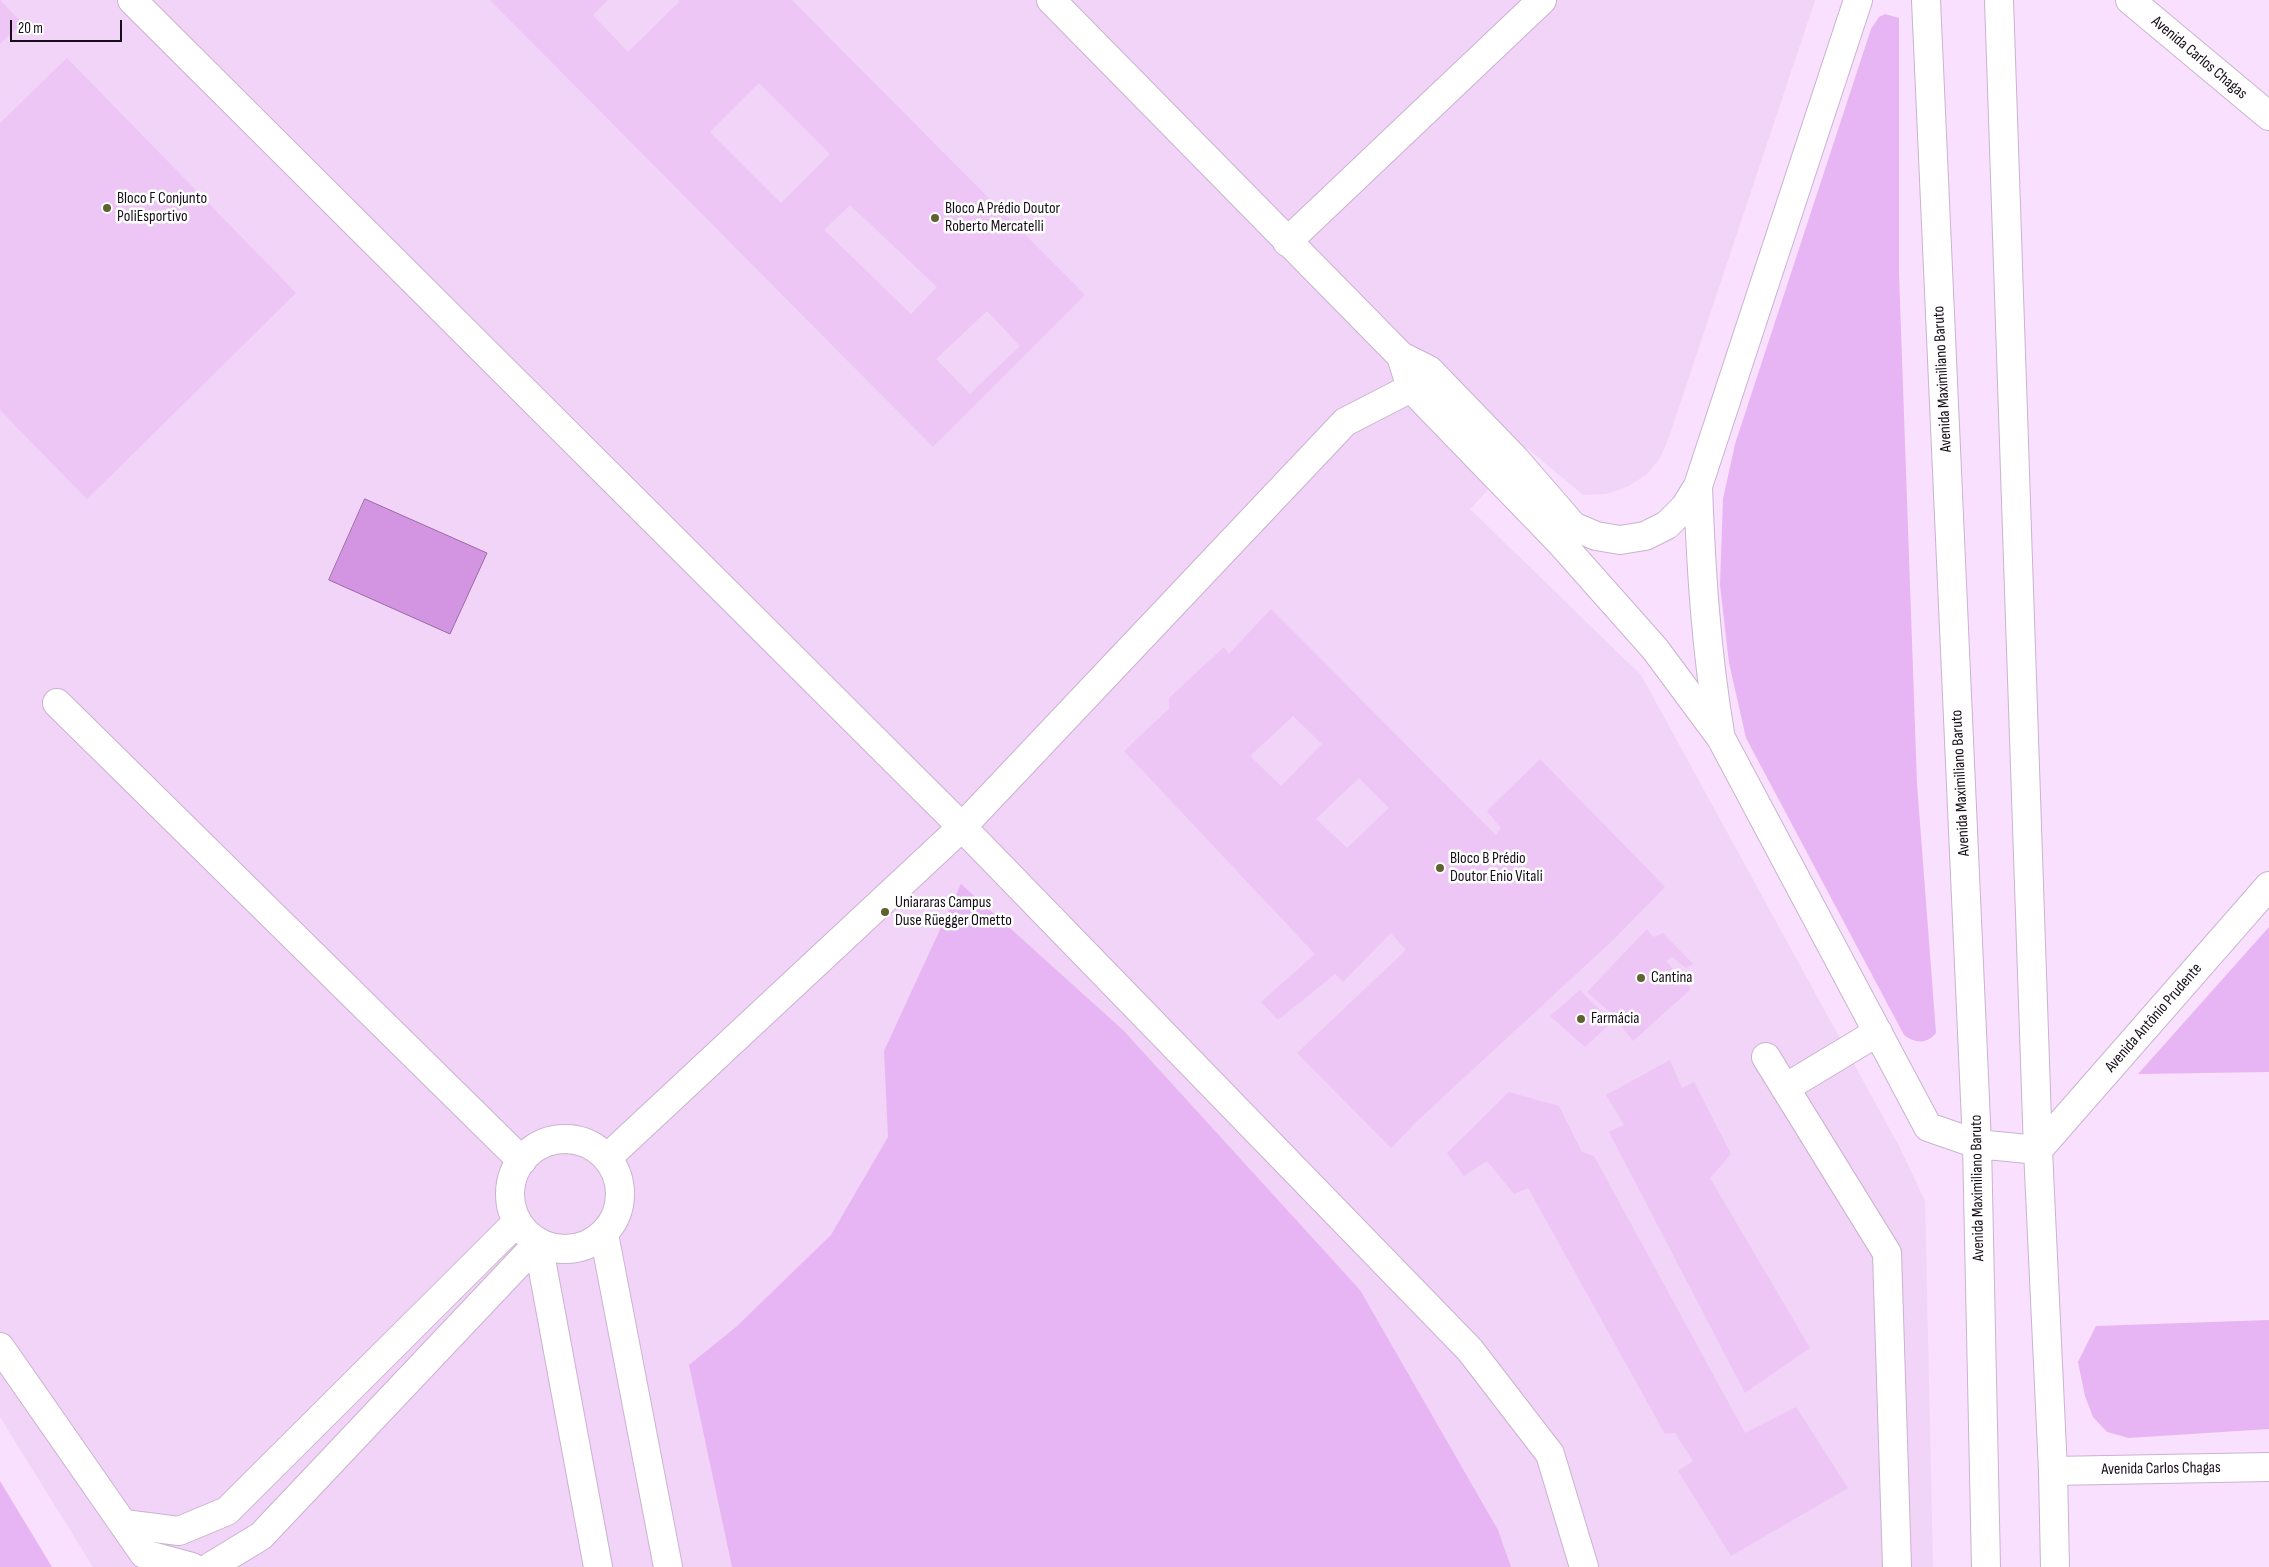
<!DOCTYPE html>
<html>
<head>
<meta charset="utf-8">
<style>
  body { margin:0 }
  #map { position:relative; width:2269px; height:1567px; overflow:hidden; background:#f9e0fe; font-family:"Sofia Sans Condensed",sans-serif }
  canvas { display:block }
  .scale { position:absolute; left:10px; top:20px; width:112px; height:22px; box-sizing:border-box; border:2px solid #160e18; border-top:0; padding-left:6px; font-size:15px; line-height:18px; white-space:nowrap; color:#160e18; -webkit-text-stroke:4px #fff; paint-order:stroke }
</style>
</head>
<body>
<div id="map">
<canvas width="2269" height="1567"></canvas>
<div class="scale">20 m</div>
</div>
<script>
const ctx = document.querySelector('canvas').getContext('2d');
ctx.lineJoin = 'round';
function fillPath(path, color) { ctx.fillStyle = color; ctx.fill(path, 'evenodd'); }
function trace(path, color, width, dash) { ctx.strokeStyle = color; ctx.lineWidth = width; ctx.lineCap = dash ? 'butt' : 'round'; ctx.setLineDash(dash || []); ctx.stroke(path); }
function drawText(font, color, halo, rows, align = 'center') {
  ctx.font = font + ' "Sofia Sans Condensed",sans-serif'; ctx.lineWidth = 5; ctx.setLineDash([]); ctx.textBaseline = 'middle'; ctx.strokeStyle = halo; ctx.fillStyle = color; for (const [text, x, y, turn = 0] of rows) {
    ctx.save(); ctx.translate(x, y); ctx.rotate((+turn || 0) * Math.PI / 180); ctx.textAlign = isNaN(turn) ? turn : align; if (halo) ctx.strokeText(text, 0, 0); ctx.fillText(text, 0, 0); ctx.restore();
  }
}
const built = new Path2D(`
  M0,0H1815L1669,437L1660,458L1646,475L1627,487L1606,494L1583,495L1527,448L1470,509L1641,675L1900,1148L1925,1201L1933,1567H93L0,1417Z`);
const green = new Path2D(`
  M1885,14L1899,18V273L1917,784L1936,1033C1927,1044 1915,1044 1904,1035L1746,738L1729,663L1720,585L1723,499L1735,444L1871,29L1879,17Z
  M961,884L1123,1030L1360,1290L1498,1530L1511,1567H732L689,1365L736,1327L831,1235L888,1137L884,1051Z
  M2269,927V1072L2138,1074Z
  M2269,1320V1429L2129,1438L2107,1432L2093,1417L2085,1396L2078,1362L2096,1326Z
  M0,1481L52,1567H0Z`);
const water = new Path2D(`
  M365,499L487,553L450,634L329,580Z`);
const building = new Path2D(`
  M0,0L22,23L0,44Z
  M490,0H608L593,15L628,52L680,1L678,0H792L1085,295L933,447ZM759,83L830,154L781,203L710,132ZM850,205L937,287L911,314L824,230ZM987,311L1020,346L970,394L936,359Z
  M67,58L296,293L87,499L0,410V123Z
  M1271,609L1496,835L1501,828L1487,811L1540,759L1665,887L1612,941L1417,1121L1391,1148L1297,1053L1406,950L1391,933L1343,982L1335,974L1278,1020L1261,1002L1315,954L1124,751L1169,709V698L1224,647L1229,654ZM1293,716L1322,744L1281,786L1250,756ZM1359,778L1389,808L1347,848L1316,819Z
  M1647,929L1653,937L1663,933L1693,964L1686,968L1672,957L1666,961L1691,989L1633,1041L1611,1013L1587,992Z
  M1580,990L1612,1022L1585,1047L1550,1016Z
  M1670,1060L1682,1088L1694,1082L1731,1154L1710,1178L1810,1348L1745,1393L1609,1132L1624,1125L1606,1095Z
  M1509,1092L1559,1106L1582,1152L1594,1156L1745,1433L1796,1407L1848,1488L1731,1556L1678,1471L1693,1461L1675,1433L1665,1434L1528,1188L1514,1194L1487,1161L1464,1176L1447,1153Z`);
const minor = new Path2D(`
  M132,0L962,827L1470,1350L1550,1454L1584,1567
  M1051,0L1401,356L1429,370L1516,460L1573,526L1596,536L1620,540L1645,536L1667,525L1685,507L1698,486L1858,0
  M1926,0L1977,1144L1986,1567
  M1999,0L2038,1150L2053,1471L2055,1567
  M2130,0L2269,116
  M1287,242L1542,0
  M1401,356L1411,388L1560,542L1655,649L1721,738L1928,1127L1977,1144L2038,1150L2269,886
  M1698,486C1701,569 1706,650 1720,733
  M57,703L522,1161
  M1766,1057L1887,1253L1897,1567
  M1785,1088L1878,1032
  M510 1194a55 55 0 1 1 110 0a55 55 0 1 1-110 0Z
  M607,1158L962,827L1345,422L1411,388L1425,375
  M604,1234L668,1567
  M538,1243L598,1567
  M0,1347L144,1554L192,1567
  M2053,1471L2269,1467
  M124,1524L179,1531L227,1511L517,1222
  M210,1567L261,1536L538,1243`);
const markers = [
  [107,208,5,"#5f612e"],
  [935,218,5,"#5f612e"],
  [1440,868,5,"#5f612e"],
  [885,912,5,"#5f612e"],
  [1641,978,5,"#5f612e"],
  [1581,1019,5,"#5f612e"]
];
const streetNames = [
  ["Avenida Carlos Chagas",2199,58,40],
  ["Avenida Maximiliano Baruto",1943,379,-93],
  ["Avenida Maximiliano Baruto",1961,783,-93],
  ["Avenida Antônio Prudente",2154,1018,-49],
  ["Avenida Maximiliano Baruto",1978,1188,-91],
  ["Avenida Carlos Chagas",2161,1469,-1]
];
const poiNames = [
  ["Bloco F Conjunto",117,199],
  ["PoliEsportivo",117,217],
  ["Bloco A Prédio Doutor",945,209],
  ["Roberto Mercatelli",945,227],
  ["Bloco B Prédio",1450,859],
  ["Doutor Enio Vitali",1450,877],
  ["Uniararas Campus",895,903],
  ["Duse Rüegger Ometto",895,921],
  ["Cantina",1651,978],
  ["Farmácia",1591,1019]
];
fillPath(built, '#f1d4f8');
fillPath(green, '#e8b5f4');
fillPath(water, '#d394e1');
trace(water, '#9a6ca5', 1);
fillPath(building, '#edc6f6');
trace(minor, '#cab3cf', 30);
trace(minor, '#fff', 28);
for (const [x, y, r, color] of markers) { const dot = new Path2D(); dot.arc(x, y, r, 0, 2 * Math.PI); ctx.fillStyle = color; ctx.fill(dot); trace(dot, '#fff', 2); }
drawText('16px', '#160e18', '#fff', streetNames);
drawText('16px', '#160e18', '#fff', poiNames, 'left');
</script>
</body>
</html>
